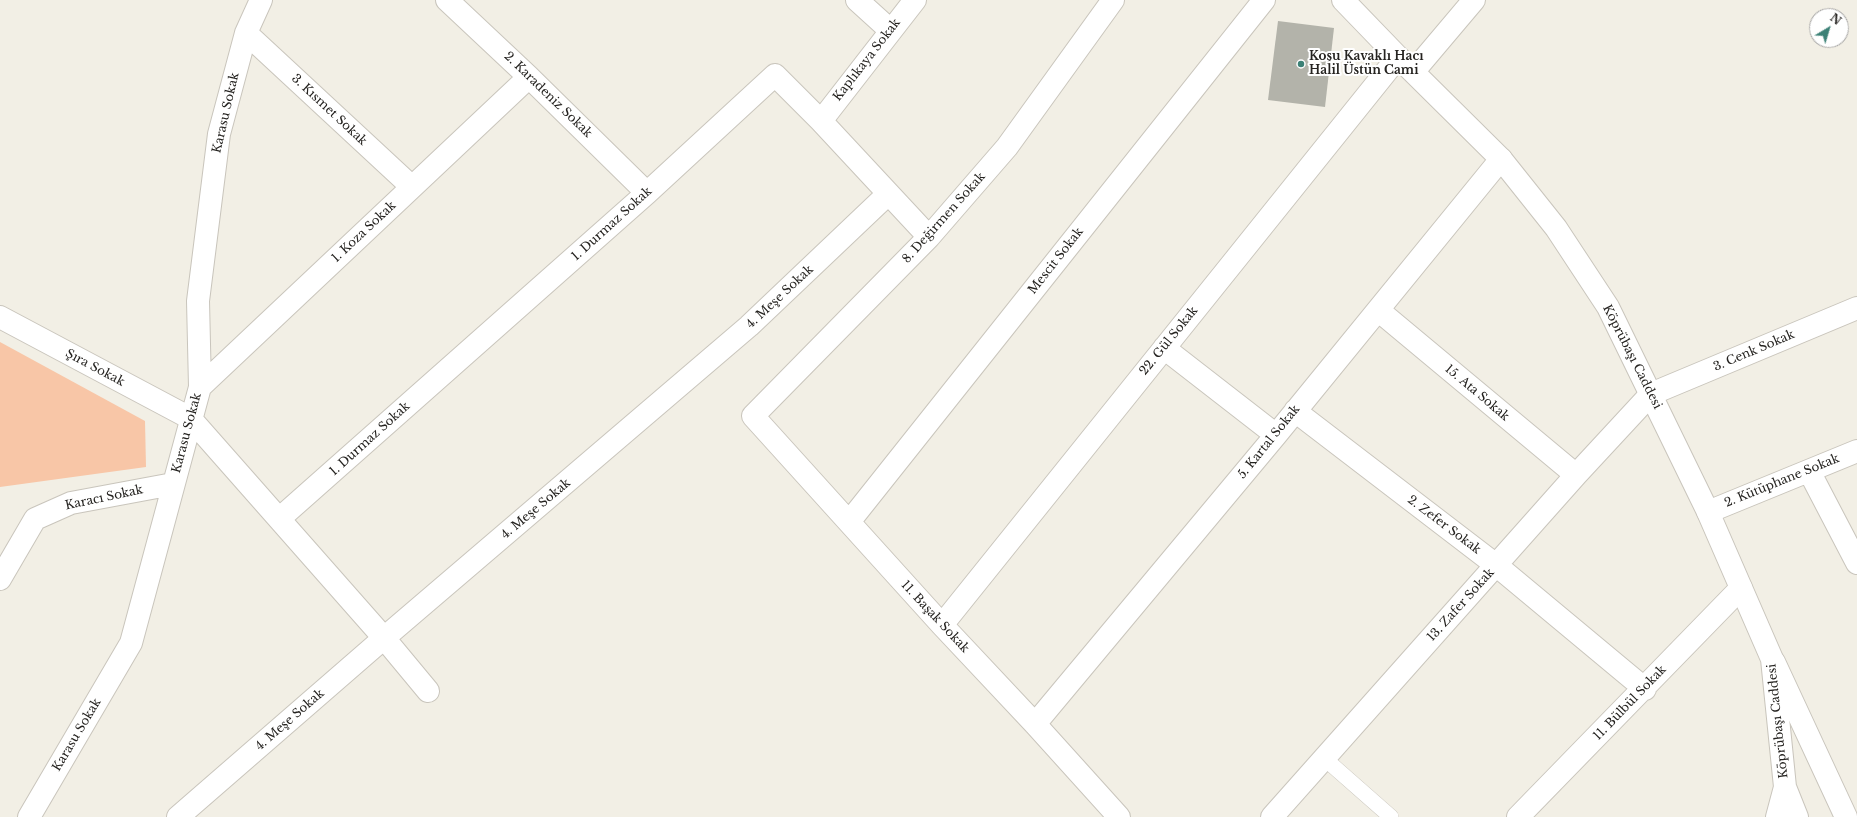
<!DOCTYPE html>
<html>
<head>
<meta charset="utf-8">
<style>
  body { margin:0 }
  #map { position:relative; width:1857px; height:817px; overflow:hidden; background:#f2efe5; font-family:"Libre Baskerville",serif }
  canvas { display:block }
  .north { position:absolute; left:1809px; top:8px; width:40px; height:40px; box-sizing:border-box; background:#fff; border:1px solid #a8a7a6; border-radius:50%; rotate:38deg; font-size:11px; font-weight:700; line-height:16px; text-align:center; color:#252320 }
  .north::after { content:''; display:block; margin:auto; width:14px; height:18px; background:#3c8176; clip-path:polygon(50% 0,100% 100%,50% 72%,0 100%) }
</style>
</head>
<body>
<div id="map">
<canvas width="1857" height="817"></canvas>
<div class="north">N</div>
</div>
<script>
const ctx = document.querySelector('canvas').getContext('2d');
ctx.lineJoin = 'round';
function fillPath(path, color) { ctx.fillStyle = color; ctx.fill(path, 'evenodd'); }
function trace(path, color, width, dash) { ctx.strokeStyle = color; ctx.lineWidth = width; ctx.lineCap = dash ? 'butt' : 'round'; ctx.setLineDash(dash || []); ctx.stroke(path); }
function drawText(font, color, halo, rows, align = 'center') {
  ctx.font = font + ' "Libre Baskerville",serif'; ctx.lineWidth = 4; ctx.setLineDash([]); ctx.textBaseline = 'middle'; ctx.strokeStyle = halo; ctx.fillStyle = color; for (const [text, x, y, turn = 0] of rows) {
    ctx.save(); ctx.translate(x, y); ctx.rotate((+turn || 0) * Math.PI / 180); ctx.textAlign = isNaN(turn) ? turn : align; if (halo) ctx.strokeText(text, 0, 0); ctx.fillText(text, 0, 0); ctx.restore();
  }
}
const green = new Path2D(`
  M0,342L145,421L146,467L0,487Z`);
const building = new Path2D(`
  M1278,21L1334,28L1325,107L1268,100Z`);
const service = new Path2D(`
  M1324,758L1391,817`);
const minor = new Path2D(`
  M447,0L529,77L647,193
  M857,0L890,30
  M1113,0L1007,147L929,237L753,416L942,625L1035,724L1119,817
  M246,33L412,187
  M1414,71L1474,0
  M821,121L915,0
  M1378,310L1576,475
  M0,317L190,418L384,638L428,691
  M1164,348L1276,435
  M200,387L529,77
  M1295,411L1496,565L1645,689
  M1809,471L1857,563
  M1708,512L1857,451
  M279,519L647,193L775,75L821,121L929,237
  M849,522L1264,0
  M0,579L35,519L71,503L173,484
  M942,625L1398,57
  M1774,662L1846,817
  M1035,724L1276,435L1501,159
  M29,817L131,643L200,387L198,301L219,134L246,33L261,0
  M178,817L384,638L749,326L888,194
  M1272,817L1576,475L1651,394L1857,308
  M1518,817L1741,588`);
const tertiary = new Path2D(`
  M1343,0L1398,57L1501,159L1556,228L1608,307L1708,512L1772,659L1785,787L1797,817
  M1777,817L1785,787`);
const markers = [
  [1301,64,4,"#3c8176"]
];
const poiNames = [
  ["Koşu Kavaklı Hacı",1309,57],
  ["Halil Üstün Cami",1309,71]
];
const streetNames = [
  ["Kaplıkaya Sokak",867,60,-52],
  ["2. Karadeniz Sokak",548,95,44],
  ["3. Kısmet Sokak",329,110,43],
  ["Karasu Sokak",226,113,-77],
  ["8. Değirmen Sokak",944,218,-48],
  ["1. Durmaz Sokak",612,224,-42],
  ["1. Koza Sokak",364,232,-43],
  ["Mescit Sokak",1056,261,-52],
  ["4. Meşe Sokak",780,297,-43],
  ["22. Gül Sokak",1169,341,-51],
  ["3. Cenk Sokak",1754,351,-23],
  ["Köprübaşı Caddesi",1632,357,63],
  ["Şıra Sokak",95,368,28],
  ["15. Ata Sokak",1477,393,40],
  ["Karasu Sokak",187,433,-75],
  ["1. Durmaz Sokak",370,439,-42],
  ["5. Kartal Sokak",1269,442,-51],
  ["2. Kütüphane Sokak",1782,481,-22],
  ["Karacı Sokak",104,498,-12],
  ["4. Meşe Sokak",536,509,-40],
  ["2. Zefer Sokak",1444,525,37],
  ["13. Zafer Sokak",1461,605,-48],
  ["11. Başak Sokak",935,617,47],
  ["11. Bülbül Sokak",1630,703,-46],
  ["4. Meşe Sokak",290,720,-41],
  ["Köprübaşı Caddesi",1778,721,-96],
  ["Karasu Sokak",77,735,-59]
];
fillPath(green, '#f8c6a7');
fillPath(building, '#b3b3aa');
trace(service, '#c9c5bc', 16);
trace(minor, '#c9c5bc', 24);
trace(tertiary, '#c9c5bc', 24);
trace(service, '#fff', 15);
trace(minor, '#fff', 22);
trace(tertiary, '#fff', 22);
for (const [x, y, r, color] of markers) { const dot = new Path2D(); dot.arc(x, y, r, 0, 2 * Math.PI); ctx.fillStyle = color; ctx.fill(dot); trace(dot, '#fff', 1.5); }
drawText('bold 12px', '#252320', '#fff', poiNames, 'left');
drawText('12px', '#252320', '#fff', streetNames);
</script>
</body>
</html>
